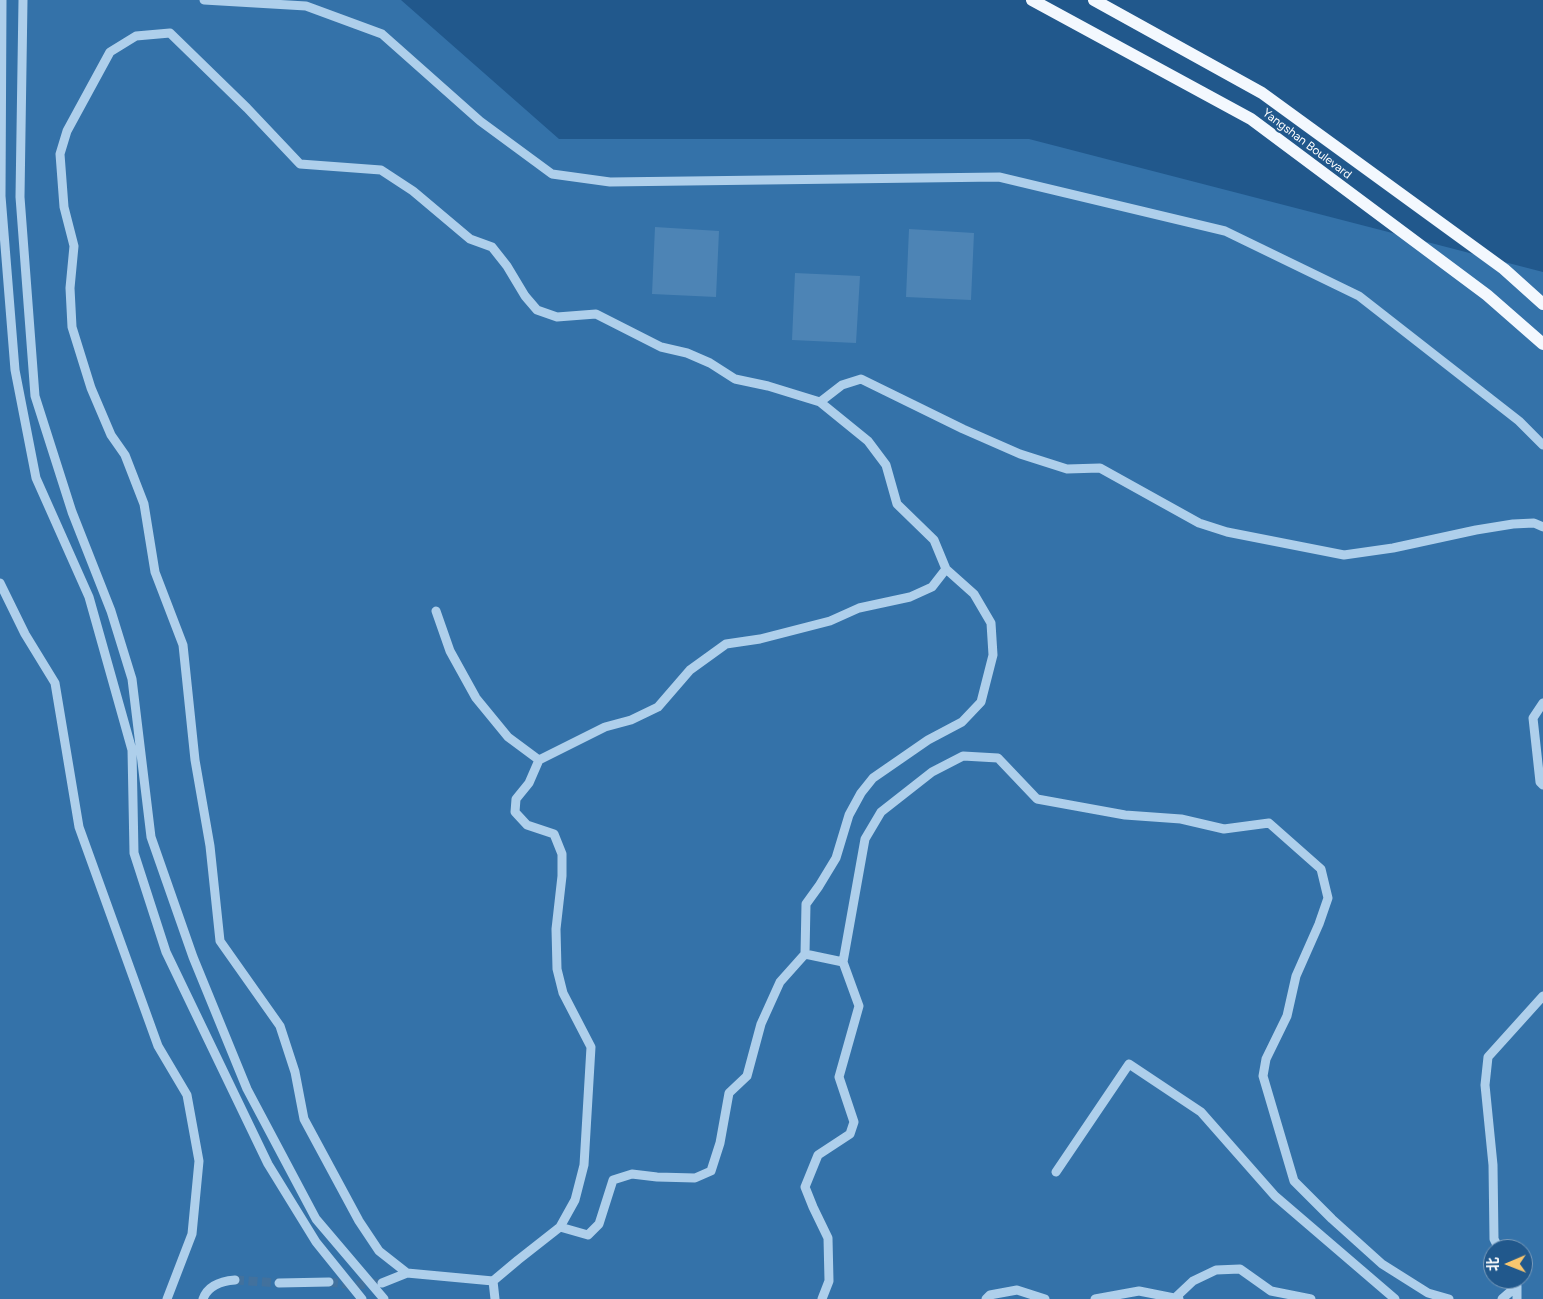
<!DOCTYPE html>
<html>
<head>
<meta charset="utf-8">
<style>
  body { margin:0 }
  #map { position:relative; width:1543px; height:1299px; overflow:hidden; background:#21588c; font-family:Figtree,"Noto Sans SC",sans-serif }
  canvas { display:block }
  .north { position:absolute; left:1483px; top:1239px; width:50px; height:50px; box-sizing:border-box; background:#21588c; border:1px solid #7a9bba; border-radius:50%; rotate:269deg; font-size:14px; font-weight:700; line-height:20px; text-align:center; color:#fff }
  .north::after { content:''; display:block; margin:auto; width:18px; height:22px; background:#f8c66f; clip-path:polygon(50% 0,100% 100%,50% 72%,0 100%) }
</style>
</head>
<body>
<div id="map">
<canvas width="1543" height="1299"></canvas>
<div class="north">北</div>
</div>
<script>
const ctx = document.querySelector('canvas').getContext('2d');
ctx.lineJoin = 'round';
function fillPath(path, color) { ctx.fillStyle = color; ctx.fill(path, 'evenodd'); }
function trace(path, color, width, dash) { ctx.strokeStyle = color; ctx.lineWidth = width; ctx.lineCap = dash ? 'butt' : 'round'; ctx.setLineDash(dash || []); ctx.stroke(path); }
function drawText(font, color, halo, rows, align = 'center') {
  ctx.font = font + ' Figtree,sans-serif'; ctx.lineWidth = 4.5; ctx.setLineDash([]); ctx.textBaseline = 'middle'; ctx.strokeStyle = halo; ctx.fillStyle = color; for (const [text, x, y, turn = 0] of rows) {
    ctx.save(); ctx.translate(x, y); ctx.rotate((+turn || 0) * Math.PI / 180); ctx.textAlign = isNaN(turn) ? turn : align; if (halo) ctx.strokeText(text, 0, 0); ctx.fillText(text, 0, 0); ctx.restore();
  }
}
const green = new Path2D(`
  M0,0H401L559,139H1029L1543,272V1299H0ZM1493,1249H1523V1279H1493Z`);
const building = new Path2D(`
  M655,227L719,231L716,297L652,294Z
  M909,229L974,233L971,300L906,297Z
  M795,273L860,276L856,343L792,340Z`);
const minorTunnel = new Path2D(`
  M235,1280L279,1283
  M329,1282L355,1285L382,1283`);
const minor = new Path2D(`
  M2,0L1,196L15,370L36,478L89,597L132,750L134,853L166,952L268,1164L316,1242L362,1299
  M23,0L20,197L35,396L72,512L111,611L132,679L151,837L193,957L247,1089L316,1219L384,1299
  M204,0L306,6L382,34L480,121L552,174L610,182L999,177L1225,231L1359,296L1519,421L1543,445
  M820,402L868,441L886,465L897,504L934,540L946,569
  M0,583L25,634L55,683L79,827L158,1046L187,1095L199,1161L192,1234L167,1299
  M436,611L450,651L476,698L508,737L539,760
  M1543,703L1533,718L1540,782L1543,785
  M805,954L843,962
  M1056,1172L1129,1064L1201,1112L1275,1196L1395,1299
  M560,1227L588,1235L599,1224L613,1180L632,1174L657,1177L695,1178L711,1171L720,1143L729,1093L747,1076L761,1024L780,982L805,954L806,904L819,886L836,858L849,815L861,793L873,778L928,740L962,722L981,702L993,655L991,623L974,594L946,569L932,587L910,597L859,608L830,621L760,639L726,644L690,670L658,707L631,720L605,727L539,760L529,783L516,799L515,812L527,825L554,834L562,854V876L556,929L557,969L563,993L591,1047L584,1165L575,1200L560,1227L518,1260L493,1281L407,1273L379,1251L359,1221L304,1119L295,1072L280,1026L220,941L210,846L195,760L183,645L155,572L144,504L125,455L111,435L91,388L72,327L70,288L74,246L64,207L60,154L67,131L110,52L136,36L170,33L247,108L300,164L381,170L413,191L470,239L492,247L507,266L525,296L537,310L557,317L596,314L661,347L687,353L710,363L735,379L768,386L820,402L842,385L861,379L963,429L1020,454L1067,469L1100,468L1199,523L1227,532L1344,555L1393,548L1476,530L1513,524L1534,523L1543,527
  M1499,1249L1494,1239L1493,1165L1485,1085L1488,1057L1543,996
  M493,1281L495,1299
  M279,1283L329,1282
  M382,1283L407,1273
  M1176,1297L1193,1281L1216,1270L1240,1269L1271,1291L1311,1299
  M203,1299C208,1285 222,1281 235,1280
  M822,1299L829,1281L828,1238L813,1207L805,1187L818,1155L850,1134L854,1122L839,1077L859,1006L843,962L865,839L881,812L932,772L963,756L998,758L1037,799L1125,815L1181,819L1224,829L1269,823L1321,869L1328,898L1319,924L1296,976L1287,1016L1266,1059L1263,1076L1294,1181L1332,1219L1382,1264L1428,1293L1449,1299
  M986,1299L990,1295L1017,1290L1045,1299
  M1095,1299L1139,1291L1179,1299
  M1502,1299L1517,1286V1299`);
const major = new Path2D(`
  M1032,0L1251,119L1487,295L1543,344
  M1094,0L1262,93L1504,269L1543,304`);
const streetNames = [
  ["Yangshan Boulevard",1307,144,37]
];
fillPath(green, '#3472a9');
fillPath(building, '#4d84b5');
trace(minorTunnel, '#42719d', 9, [9, 4.5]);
trace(minor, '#aecfeb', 9);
trace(major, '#f3f8fe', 12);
drawText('12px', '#fff', '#21588c', streetNames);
</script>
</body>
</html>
